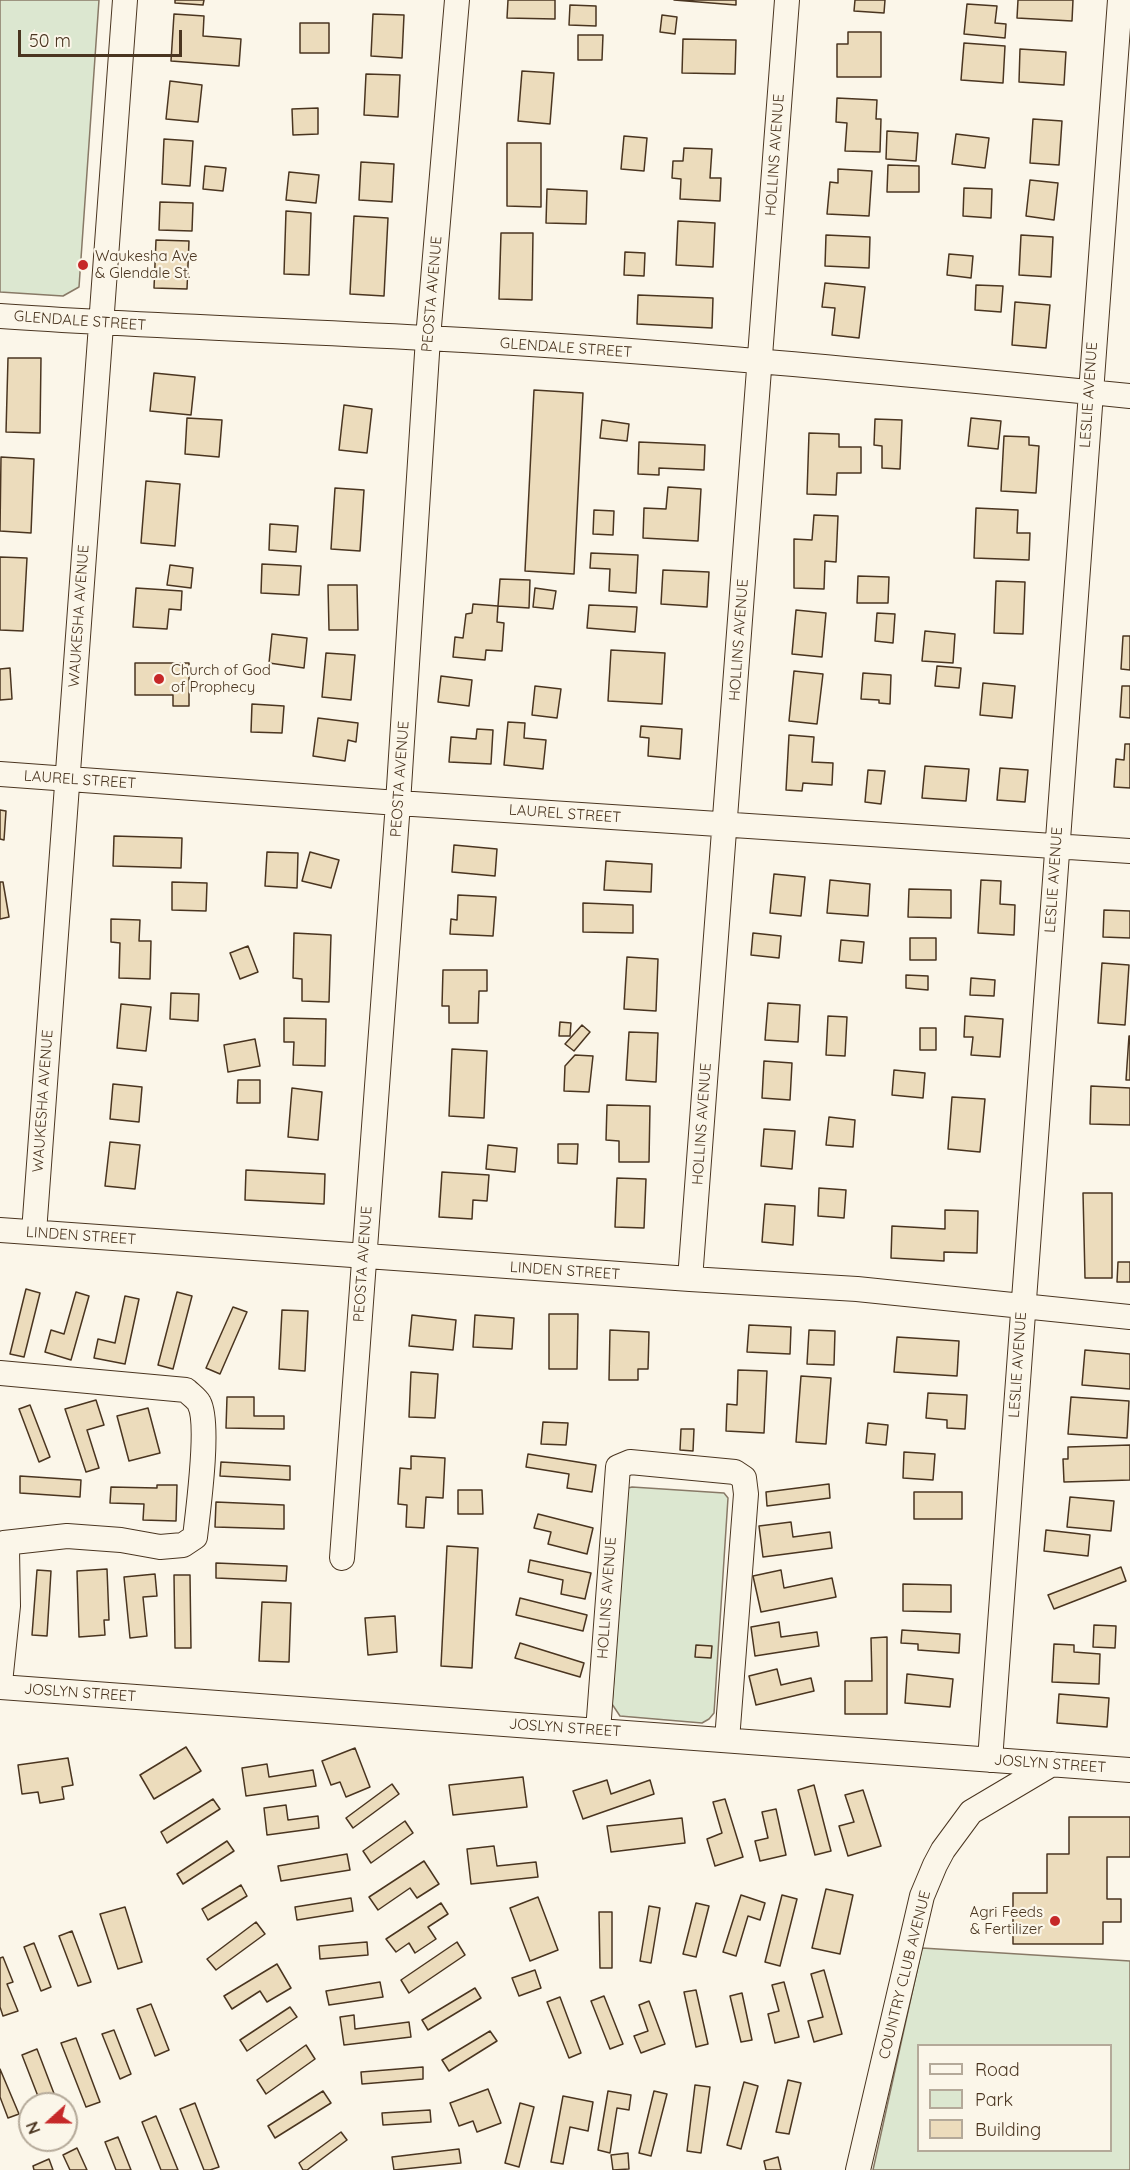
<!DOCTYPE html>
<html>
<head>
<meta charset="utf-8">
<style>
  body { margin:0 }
  #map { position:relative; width:1130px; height:2170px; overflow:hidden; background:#fbf6e9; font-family:Quicksand,sans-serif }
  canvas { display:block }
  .legend { position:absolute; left:917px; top:2044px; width:195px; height:108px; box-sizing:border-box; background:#fbf6e9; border:2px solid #b4a999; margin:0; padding:8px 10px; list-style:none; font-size:18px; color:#4a3520 }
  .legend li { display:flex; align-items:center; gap:12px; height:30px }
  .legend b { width:30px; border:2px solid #b4a999 }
  .north { position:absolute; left:18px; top:2092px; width:60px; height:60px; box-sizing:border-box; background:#fbf6e9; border:2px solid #b4a999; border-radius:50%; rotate:249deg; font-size:16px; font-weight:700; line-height:24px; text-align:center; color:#4a3520 }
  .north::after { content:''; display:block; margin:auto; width:21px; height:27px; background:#c62828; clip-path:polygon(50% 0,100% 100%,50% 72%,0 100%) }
  .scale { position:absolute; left:18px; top:30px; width:164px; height:27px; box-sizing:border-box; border:3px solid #4a3520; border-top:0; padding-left:8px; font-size:18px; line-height:21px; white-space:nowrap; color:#4a3520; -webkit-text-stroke:4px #fbf6e9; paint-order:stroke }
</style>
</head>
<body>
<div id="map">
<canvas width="1130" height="2170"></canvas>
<ul class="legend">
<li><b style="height:8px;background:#fbf6e9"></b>Road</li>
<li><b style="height:16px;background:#dce7d0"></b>Park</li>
<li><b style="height:16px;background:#ecdcbc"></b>Building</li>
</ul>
<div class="north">N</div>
<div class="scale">50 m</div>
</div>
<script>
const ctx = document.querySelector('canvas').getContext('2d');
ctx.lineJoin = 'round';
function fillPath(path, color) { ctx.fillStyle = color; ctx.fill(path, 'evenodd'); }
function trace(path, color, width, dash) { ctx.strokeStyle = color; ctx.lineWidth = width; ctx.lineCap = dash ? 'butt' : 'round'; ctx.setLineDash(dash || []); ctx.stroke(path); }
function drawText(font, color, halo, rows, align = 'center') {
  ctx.font = font + ' Quicksand,sans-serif'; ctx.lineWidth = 4.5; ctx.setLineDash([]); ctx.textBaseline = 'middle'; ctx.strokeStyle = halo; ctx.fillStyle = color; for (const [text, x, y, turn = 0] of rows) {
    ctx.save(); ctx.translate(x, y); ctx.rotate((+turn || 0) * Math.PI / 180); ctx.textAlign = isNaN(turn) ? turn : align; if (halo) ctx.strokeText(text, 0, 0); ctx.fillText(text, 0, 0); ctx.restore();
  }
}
const green = new Path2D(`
  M0,0H99L79,287L63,296L0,292Z
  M632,1487L724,1493L728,1498L714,1713L709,1719L702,1723L620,1716L612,1704L627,1493L628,1488Z
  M922,1948L1130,1961V2170H873ZM918,2046H1110V2150H918Z`);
const building = new Path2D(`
  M175,0H204L203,5L175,3Z
  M508,0H555V19L507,18Z
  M674,0H736V5Z
  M855,0H885L884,13L854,11Z
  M1018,0H1073L1072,21L1017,18Z
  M967,4L997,6L995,23L1006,24L1005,38L964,34Z
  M570,5L596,6V26L569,25Z
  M174,14L204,16L203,36L241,39L239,66L171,61Z
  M373,14L404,15L402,58L371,56Z
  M662,15L677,17L675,34L660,32Z
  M300,23H329V53H300Z
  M848,32H881V77H837V44H848Z
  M578,35H603L602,60H578Z
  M683,39L736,40L735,74L682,73Z
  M964,43L1005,46L1003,83L961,80Z
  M1020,49L1066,52L1064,85L1019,82Z
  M522,71L554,73L550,124L518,121Z
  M366,74L400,75L398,117L364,115Z
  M170,81L202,85L198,122L166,119Z
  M837,98L877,100L876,119H881L880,152L845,151L847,123L836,122Z
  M318,108V134L293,135L292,109Z
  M1033,119L1062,121L1059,165L1030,163Z
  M887,131L918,133L916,161L886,159Z
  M956,134L989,138L985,168L952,164Z
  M624,136L647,138L644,171L621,169Z
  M164,139L193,141L190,186L162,184Z
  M507,143H541V207L507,206Z
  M684,148L712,149L710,178H721L720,201L680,199L681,179L672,178L673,161H683Z
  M361,162L394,164L392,202L359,200Z
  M888,165L919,166V192H887Z
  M205,166L226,168L223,191L203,189Z
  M838,169L872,171L869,216L827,214L830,182L838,183Z
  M289,172L319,175L316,203L286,200Z
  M1030,180L1058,183L1054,220L1026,216Z
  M964,188L992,189L991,218L963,216Z
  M547,189L587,191L586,224L546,223Z
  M160,202L193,203L192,231L159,230Z
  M286,211L311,213L309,275L284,274Z
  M354,216L388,218L384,296L350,294Z
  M678,221L715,223L713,267L676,265Z
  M501,233H533L532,300L499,299Z
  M826,235L870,237L869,268L825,266Z
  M1021,235L1053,237L1051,277L1019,275Z
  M156,240L189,241L187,289L154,288Z
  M625,252L645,253L644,276L624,275Z
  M949,254L973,256L971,278L947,275Z
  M825,283L865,287L859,338L832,335L835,308L822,307Z
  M976,285L1003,286L1001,312L975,310Z
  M638,295L713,298L712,328L637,324Z
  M1015,302L1050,305L1046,348L1012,345Z
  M8,358H41L40,433L6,432Z
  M154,373L195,377L191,415L150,411Z
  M534,390L583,393L574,574L525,571Z
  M344,405L372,409L367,453L339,450Z
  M187,418L222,420L219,457L185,454Z
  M971,418L1001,421L998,449L968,446Z
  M875,419L902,420L900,469L882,468V446L874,445Z
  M602,420L629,424L627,441L600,438Z
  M809,433L839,434V447H861V473H837L836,495L807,494Z
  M1004,436L1029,437V445L1039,446L1036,493L1001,491Z
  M639,442L705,445L704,470L659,468V475L638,474Z
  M1,457L34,459L31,533L0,531Z
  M146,481L180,484L175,546L141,543Z
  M668,487L701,489L698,541L643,538L644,508L666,509Z
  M335,488L364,490L360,551L331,549Z
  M976,508L1018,510L1017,533H1030L1029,560L974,558Z
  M594,510L614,511L613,535L593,534Z
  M814,515L838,516L836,562L825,561L824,589L794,588V539L812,540Z
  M270,524L298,526L296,552L269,550Z
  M591,553L638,555L636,593L609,591L610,569L590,568Z
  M0,557L27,558L23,631L0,630Z
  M262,564L301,566L299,595L261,593Z
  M170,565L193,568L191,588L167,585Z
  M663,570L709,572L707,607L661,604Z
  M858,576L889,577L888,603H857Z
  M500,579L530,580L529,608L498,606Z
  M996,581L1025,582L1023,634L994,633Z
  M328,585H357L358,630H329Z
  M136,588L182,591L181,610L169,609L167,629L133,627Z
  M535,588L556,591L553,609L533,607Z
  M473,604L498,606L497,622L504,623L502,651L486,650L485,660L453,657L455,637L463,638L466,614L472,613Z
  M589,605L637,607L635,632L587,628Z
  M796,610L826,613L822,657L792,654Z
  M877,613L895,614L893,643L875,641Z
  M925,631L955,634L953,663L922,661Z
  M272,634L307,638L304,668L269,663Z
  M1123,636H1130V670L1121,669Z
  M611,650L665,653L662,704L608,701Z
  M326,653L355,655L351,700L322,697Z
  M135,663H189V706H173V695H135Z
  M937,666L961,668L959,688L935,686Z
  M10,668L12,699L0,700V669Z
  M794,671L823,674L817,724L789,721Z
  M863,673L891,675L890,704L879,703V700L861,699Z
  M441,676L472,680L469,706L438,702Z
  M983,683L1015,686L1012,718L980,715Z
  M535,686L561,689L557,718L532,715Z
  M1122,686H1130V718L1120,717Z
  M252,704L284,706L282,733L251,732Z
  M318,718L358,723L356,742L348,740L345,761L313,756Z
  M508,722L525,723L524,738L546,740L543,769L504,765Z
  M641,726L682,729L680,759L648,756L649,738L640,737Z
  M477,729L493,730L491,764L449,762L451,737L476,739Z
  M789,735L814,737L812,762L833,763L832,785L803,783L802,791L786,790Z
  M1125,744H1130V788L1114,787L1116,759L1124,760Z
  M925,766L969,769L966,801L922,798Z
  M1000,768L1028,770L1025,802L997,800Z
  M868,770L885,771L881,804L865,802Z
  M0,810L6,811L4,840L0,839Z
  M114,836L182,838L181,868L113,866Z
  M454,845L497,849L495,876L452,872Z
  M267,852L298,853L297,888L265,886Z
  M310,852L339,860L331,888L302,881Z
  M606,861L652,864L651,892L604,890Z
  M774,874L805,877L801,916L770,913Z
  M830,880L870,884L868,916L827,913Z
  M981,880L1001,881L1000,904L1015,905L1014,935L978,933Z
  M0,882H3L9,917L0,919Z
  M172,882L207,883L206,911L172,910Z
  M909,889L951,890V918L908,917Z
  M458,895L496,897L493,936L450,934L451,919L457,920Z
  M583,903L633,905V933L583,932Z
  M1104,910L1130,911V938L1103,937Z
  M111,919L140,920L139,941H151L150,979L119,978L120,943L111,942Z
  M294,933L331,935L329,1002L302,1001V979L293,978Z
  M753,933L781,936L779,958L751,955Z
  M910,938H936V960H910Z
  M841,940L864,942L862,963L839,961Z
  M248,946L258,972L240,979L230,953Z
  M627,957L658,959L656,1011L624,1009Z
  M1102,963L1129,965L1125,1025L1098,1023Z
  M443,970H487V991H479L478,1023H449V1006H442Z
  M906,975L928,976V990L906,988Z
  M971,978L995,980L994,996L970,995Z
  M171,993L199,994L198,1021L170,1019Z
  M768,1003L800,1005L798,1042L765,1040Z
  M121,1004L151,1007L146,1051L117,1048Z
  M828,1016L847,1017L845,1056L826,1055Z
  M965,1016L1003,1019L1000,1057L971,1055L973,1037H964Z
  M284,1018L326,1019L325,1066L293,1065L294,1042H284Z
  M560,1022L571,1023L570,1036H559Z
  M582,1025L590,1032L574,1051L565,1044Z
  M920,1028H936V1050H920Z
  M629,1032L658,1033L656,1082L626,1080Z
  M1129,1036H1130V1080H1126Z
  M255,1039L260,1066L228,1072L224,1045Z
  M452,1049L487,1051L484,1118L449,1116Z
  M575,1055L593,1056L589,1092L564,1091L565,1066Z
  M764,1061L792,1063L790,1100L762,1098Z
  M894,1070L925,1073L923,1098L892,1095Z
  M238,1080H260V1103H237Z
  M113,1084L142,1087L139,1122L110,1119Z
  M1091,1086L1130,1088V1125L1090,1124Z
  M292,1088L322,1092L318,1140L288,1137Z
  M952,1097L985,1099L980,1152L948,1149Z
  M607,1105L650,1106L649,1162H619V1141L606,1140Z
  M829,1117L855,1120L853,1147L826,1145Z
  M764,1129L795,1131L792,1169L761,1166Z
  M110,1142L140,1145L135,1189L105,1186Z
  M558,1144H578L577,1164L558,1163Z
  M488,1145L517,1148L515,1172L486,1169Z
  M246,1170L325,1174L324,1204L245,1200Z
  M442,1172L489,1175L487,1201L473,1200L472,1219L439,1217Z
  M617,1178L646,1179L644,1228L615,1227Z
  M819,1188L846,1190L844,1218L818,1216Z
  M1083,1193H1112V1278H1085Z
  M765,1204L795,1206L793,1245L762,1242Z
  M945,1210L978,1211L977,1253L944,1252V1261L891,1258L892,1226L945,1229Z
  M1118,1262H1130V1282H1117Z
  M26,1289L40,1293L24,1357L10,1354Z
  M76,1292L89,1296L71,1360L45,1352L51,1330L64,1334Z
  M177,1292L192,1296L173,1369L158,1365Z
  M125,1296L139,1299L125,1364L94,1358L98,1339L115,1343Z
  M233,1307L247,1312L220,1374L206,1368Z
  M282,1310L308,1311L305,1371L279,1369Z
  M549,1314H578L577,1369H549Z
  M412,1315L456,1320L453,1350L409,1346Z
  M475,1315L514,1318L512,1349L473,1347Z
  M749,1325L791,1327L790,1354L747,1352Z
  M610,1330L649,1332L648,1369H638V1380H609Z
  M809,1330L835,1331L834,1365L807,1364Z
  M897,1337L959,1341L957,1376L894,1372Z
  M1085,1350L1130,1354V1389L1082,1385Z
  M738,1370L767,1371L764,1433L726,1431L727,1404L737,1405Z
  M411,1372L438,1374L435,1418L409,1417Z
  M801,1376L831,1378L826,1444L796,1442Z
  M928,1393L967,1395L965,1429L947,1428V1420L926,1418Z
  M227,1397H254V1416H284V1429L226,1428Z
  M1071,1397L1129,1401L1127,1438L1068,1434Z
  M96,1400L104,1425L87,1430L99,1468L86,1472L65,1409Z
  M30,1405L50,1457L39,1462L19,1409Z
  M148,1408L160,1453L129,1461L117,1416Z
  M543,1422L568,1423L566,1445L541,1444Z
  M868,1423L888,1425L886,1445L866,1443Z
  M681,1429H694L693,1451L680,1450Z
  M1130,1445V1480L1064,1482L1063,1459H1068V1447Z
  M904,1452L935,1454L933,1480L903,1478Z
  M528,1454L596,1465L592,1492L567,1488L569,1474L526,1467Z
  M411,1456L445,1458L443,1498L426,1497L424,1528L406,1527L407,1505L398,1504L400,1468L411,1469Z
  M221,1462L290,1466V1480L220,1476Z
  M20,1476L81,1480L80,1497L20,1493Z
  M829,1484L830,1498L767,1506L766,1492Z
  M157,1485H177L176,1521L143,1520L144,1504L110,1503L111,1487L157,1488Z
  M458,1490H482L483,1514H458Z
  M914,1492H962V1519H914Z
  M1070,1497L1114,1501L1111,1531L1067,1527Z
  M216,1502L284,1505V1529L215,1527Z
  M538,1514L593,1528L587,1554L548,1544L551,1532L534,1528Z
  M791,1522L793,1537L830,1532L832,1548L763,1557L759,1526Z
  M1046,1530L1090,1535L1088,1556L1044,1551Z
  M447,1546L478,1548L472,1668L441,1666Z
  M530,1560L591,1573L585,1599L561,1594L563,1580L528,1572Z
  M216,1563L287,1566L286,1581L216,1578Z
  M1121,1567L1126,1581L1054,1609L1048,1595Z
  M107,1569L109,1620H104L105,1635L79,1637L77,1571Z
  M37,1570L51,1571L47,1636L32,1635Z
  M781,1570L784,1588L832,1578L836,1597L761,1612L753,1576Z
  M155,1574L157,1596L143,1597L147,1636L130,1638L124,1577Z
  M174,1575H190L191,1648H175Z
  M903,1584L951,1585V1612L903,1611Z
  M520,1598L587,1615L583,1631L516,1615Z
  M262,1602L291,1603L289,1662L259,1661Z
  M395,1616L397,1652L368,1655L365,1618Z
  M779,1622L781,1637L817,1632L819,1646L755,1656L751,1627Z
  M1094,1625L1116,1626L1115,1648L1093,1647Z
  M902,1630L960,1634L959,1653L918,1650V1644L901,1643Z
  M887,1637V1714H845V1681H872L871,1638Z
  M520,1643L584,1663L580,1677L515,1658Z
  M1054,1644L1074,1645V1652L1100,1654L1099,1684L1052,1682Z
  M696,1645L712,1646L711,1658L695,1657Z
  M777,1669L781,1685L811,1678L814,1691L756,1705L749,1676Z
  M907,1674L953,1679L950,1707L905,1703Z
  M1059,1694L1109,1698L1107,1727L1057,1723Z
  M186,1747L201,1771L154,1799L140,1775Z
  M355,1748L370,1787L346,1797L340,1782L331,1785L322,1761Z
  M68,1758L73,1785L62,1787L64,1799L40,1803L38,1792L22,1794L18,1765Z
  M267,1764L269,1777L313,1770L316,1786L246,1796L242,1768Z
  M523,1777L527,1807L453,1815L449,1785Z
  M607,1780L611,1794L650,1780L654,1794L583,1819L573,1791Z
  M392,1784L399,1794L353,1828L346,1818Z
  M814,1785L831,1851L815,1855L798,1790Z
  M863,1790L881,1846L848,1856L839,1826L854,1822L845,1795Z
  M213,1799L220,1809L167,1843L161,1832Z
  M725,1799L743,1857L715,1866L707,1839L722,1833L713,1802Z
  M286,1805L288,1820L318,1816L319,1828L267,1835L264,1808Z
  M776,1809L786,1855L760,1861L755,1841L768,1838L762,1812Z
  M1069,1817H1130V1857H1107V1899H1121V1922H1103V1944H1013V1893H1047V1854H1069Z
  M682,1818L685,1843L611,1852L607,1826Z
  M405,1821L413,1833L371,1863L363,1851Z
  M227,1841L234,1851L183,1884L177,1874Z
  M494,1846L497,1866L536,1862L538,1877L471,1884L467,1849Z
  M347,1854L350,1870L281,1881L278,1866Z
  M424,1861L439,1884L417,1898L410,1888L378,1910L369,1897Z
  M241,1885L247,1896L208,1920L202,1909Z
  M826,1889L853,1895L840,1954L812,1948Z
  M741,1895L765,1903L760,1920L748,1916L736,1956L723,1952Z
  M782,1895L797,1899L780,1966L765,1962Z
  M538,1897L558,1950L530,1961L510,1908Z
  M351,1898L353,1911L297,1920L295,1907Z
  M441,1903L448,1914L428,1927L436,1939L415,1953L409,1943L396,1952L386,1939Z
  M696,1903L709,1906L696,1957L683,1954Z
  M649,1906L660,1908L651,1963L640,1961Z
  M125,1907L142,1962L118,1969L100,1914Z
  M599,1912H612V1968H600Z
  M256,1922L265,1934L216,1970L207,1959Z
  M72,1931L91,1982L78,1986L59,1936Z
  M367,1942L368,1955L320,1959L319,1946Z
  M457,1942L465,1955L409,1993L401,1980Z
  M34,1943L51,1987L41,1991L24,1947Z
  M3,1957L13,1982L7,1984L18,2011L3,2016L0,2007V1958Z
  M277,1964L291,1988L267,2002L260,1991L232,2009L224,1996Z
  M535,1970L541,1988L519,1996L512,1978Z
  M824,1970L842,2034L814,2042L808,2021L823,2017L811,1974Z
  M380,1982L383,1997L329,2005L326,1991Z
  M784,1982L799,2037L775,2043L768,2014L779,2011L772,1985Z
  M475,1988L481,1998L428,2030L422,2020Z
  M696,1990L708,2044L696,2047L684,1992Z
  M742,1993L752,2040L741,2042L730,1996Z
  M604,1996L623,2044L610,2049L591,2001Z
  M560,1997L581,2053L569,2058L547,2002Z
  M649,2001L665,2044L641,2053L634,2036L648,2031L639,2005Z
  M151,2004L169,2050L155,2056L137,2009Z
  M290,2007L297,2017L247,2051L240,2040Z
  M354,2015L355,2029L409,2022L411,2037L344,2045L340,2017Z
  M114,2030L131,2074L120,2079L102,2034Z
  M490,2031L497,2041L449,2071L442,2060Z
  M76,2038L100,2102L86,2107L61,2043Z
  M306,2045L315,2059L266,2094L257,2080Z
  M37,2049L58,2104H41L22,2055Z
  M423,2067V2079L362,2084L361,2072Z
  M0,2069L19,2114L8,2118L0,2097Z
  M788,2080L801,2083L789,2134L776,2132Z
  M744,2082L758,2086L741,2149L727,2145Z
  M695,2085L710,2087L701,2153L687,2151Z
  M488,2089L501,2123L477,2132L473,2121L459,2126L450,2103Z
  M323,2091L331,2103L275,2138L268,2126Z
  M608,2091L631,2095L629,2110L617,2108L610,2153L598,2150Z
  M654,2091L667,2094L651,2156L639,2153Z
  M563,2096L593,2102L588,2131L570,2127L563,2164L551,2162Z
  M195,2103L219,2167L210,2170H204L180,2109Z
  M520,2103L534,2107L519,2167L505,2163Z
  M430,2110L431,2122L383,2125L382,2113Z
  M156,2116L178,2170H161L142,2122Z
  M341,2132L347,2140L307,2170H303L299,2163Z
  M118,2137L131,2170H116L105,2142Z
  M77,2148L87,2170H70L63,2155Z
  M459,2149L461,2163L394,2170L392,2157Z
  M628,2153L629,2169L613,2170L611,2155Z
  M778,2157L781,2170H766L764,2161Z
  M49,2159L53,2170H34L33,2166Z`);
const minor = new Path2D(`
  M0,316C142,326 284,330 426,338C661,350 896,373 1130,396
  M0,774L398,803L1130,851
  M0,1230L690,1279L857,1289L1130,1317
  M34,1232L125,0
  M690,1279L787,0
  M0,1373L186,1390C190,1394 197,1399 199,1403C210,1423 198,1511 195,1537L183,1545L160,1547L121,1540L67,1536L4,1543
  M342,1558L398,803L428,338L457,0
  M0,1683L8,1606L7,1549L4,1543
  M0,1687L1130,1770
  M598,1731L618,1467L630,1462L735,1472L744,1478L746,1494L727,1740
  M990,1760L1120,0
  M858,2170L922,1896L935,1865L943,1850L971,1812L1052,1764`);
const markers = [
  [83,265,6,"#c62828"],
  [159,679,6,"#c62828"],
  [1055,1921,6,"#c62828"]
];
const streetNames = [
  ["HOLLINS AVENUE",775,155,-86],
  ["PEOSTA AVENUE",432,294,-85],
  ["GLENDALE STREET",80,321,4],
  ["GLENDALE STREET",566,348,4],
  ["LESLIE AVENUE",1089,395,-86],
  ["WAUKESHA AVENUE",79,616,-86],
  ["HOLLINS AVENUE",739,640,-86],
  ["PEOSTA AVENUE",400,779,-86],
  ["LAUREL STREET",80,780,4],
  ["LAUREL STREET",565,814,4],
  ["LESLIE AVENUE",1054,880,-86],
  ["WAUKESHA AVENUE",43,1101,-86],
  ["HOLLINS AVENUE",702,1124,-86],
  ["LINDEN STREET",81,1236,4],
  ["PEOSTA AVENUE",363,1264,-86],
  ["LINDEN STREET",565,1271,4],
  ["LESLIE AVENUE",1018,1365,-86],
  ["HOLLINS AVENUE",607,1598,-86],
  ["JOSLYN STREET",80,1693,4],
  ["JOSLYN STREET",565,1728,4],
  ["JOSLYN STREET",1050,1764,4],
  ["COUNTRY CLUB AVENUE",905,1975,-76]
];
const poiNames = [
  ["Waukesha Ave",95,256],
  ["& Glendale St.",95,273],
  ["Church of God",171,670],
  ["of Prophecy",171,687],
  ["Agri Feeds",1043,1912,"right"],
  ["& Fertilizer",1043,1929,"right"]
];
fillPath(green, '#dce7d0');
trace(green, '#887966', 1.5);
fillPath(building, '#ecdcbc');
trace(building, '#4a3520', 1.5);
trace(minor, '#4a3520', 26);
trace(minor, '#fbf6e9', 24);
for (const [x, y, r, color] of markers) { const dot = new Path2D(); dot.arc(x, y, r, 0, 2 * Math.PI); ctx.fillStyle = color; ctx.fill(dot); trace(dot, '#fbf6e9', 2); }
drawText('15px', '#4a3520', '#fbf6e9', streetNames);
drawText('15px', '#4a3520', '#fbf6e9', poiNames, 'left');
</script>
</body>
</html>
